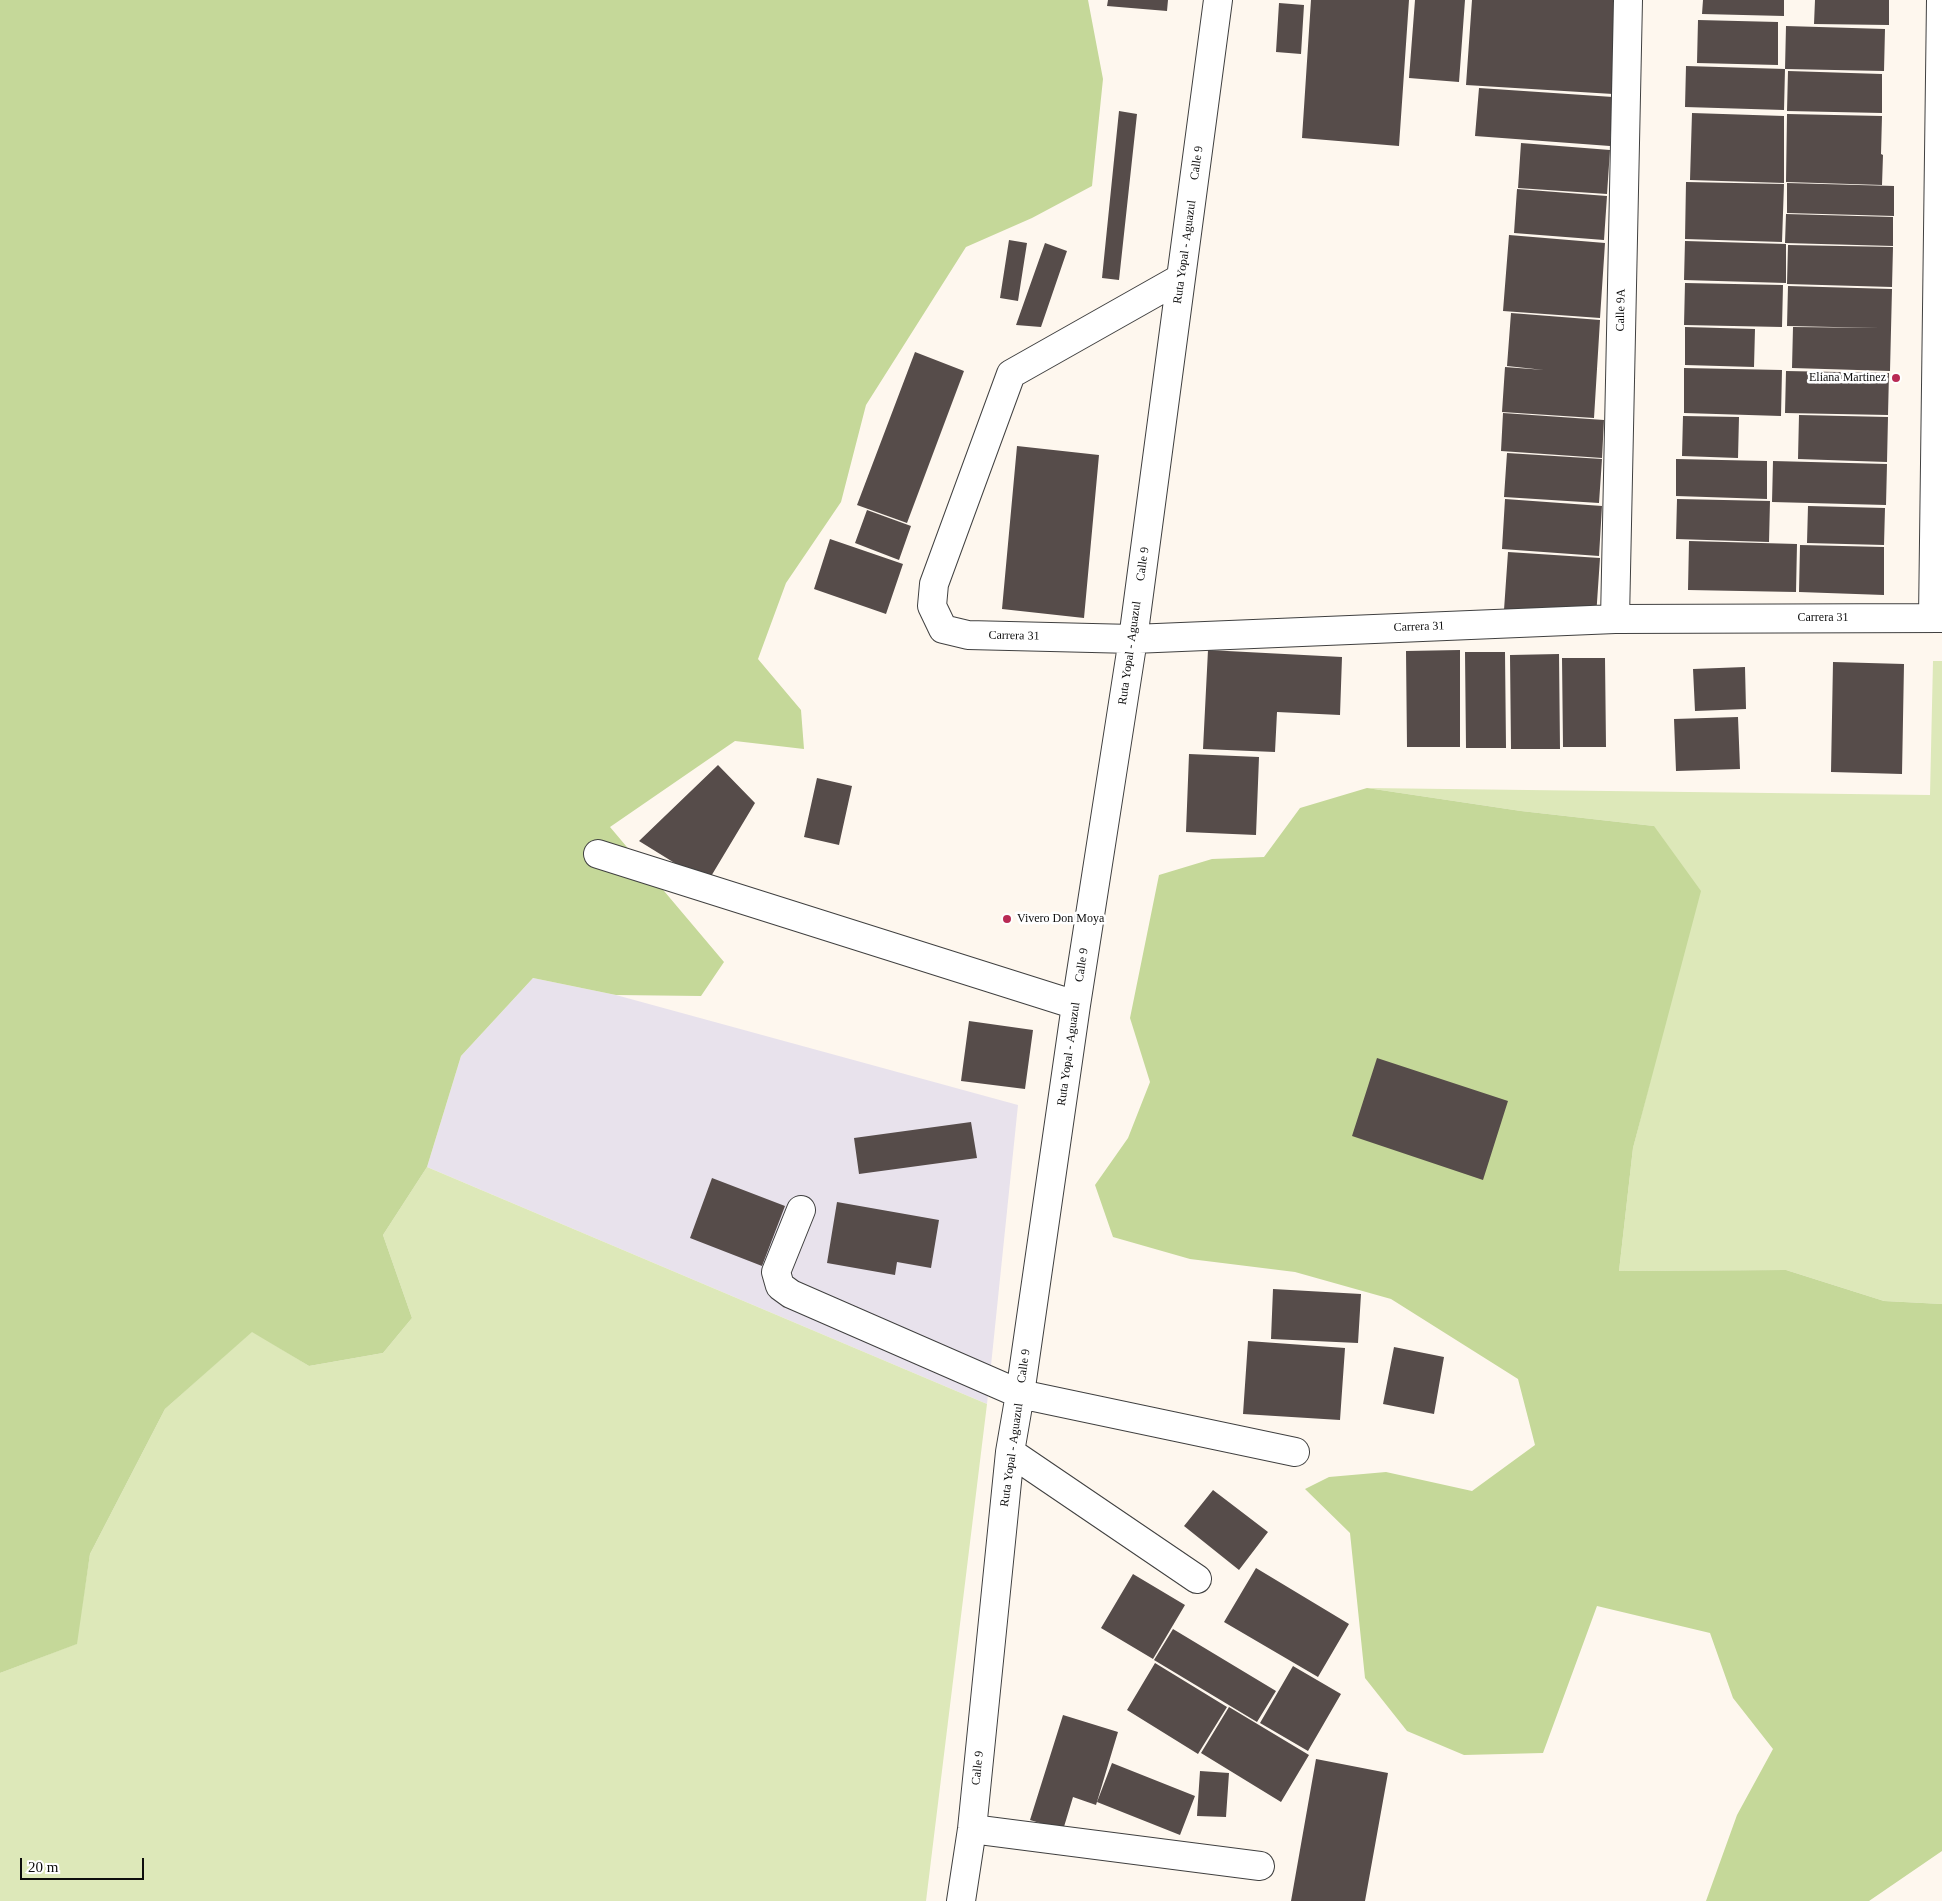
<!DOCTYPE html>
<html>
<head>
<meta charset="utf-8">
<style>
  body { margin:0 }
  #map { position:relative; width:1942px; height:1901px; overflow:hidden; background:#fef7ee; font-family:Georgia,serif }
  canvas { display:block }
  .scale { position:absolute; left:20px; top:1858px; width:124px; height:22px; box-sizing:border-box; border:2px solid #0d0d0d; border-top:0; padding-left:6px; font-size:15px; line-height:18px; white-space:nowrap; color:#0d0d0d; -webkit-text-stroke:4px #fff; paint-order:stroke }
</style>
</head>
<body>
<div id="map">
<canvas width="1942" height="1901"></canvas>
<div class="scale">20 m</div>
</div>
<script>
const ctx = document.querySelector('canvas').getContext('2d');
ctx.lineJoin = 'round';
function fillPath(path, color) { ctx.fillStyle = color; ctx.fill(path, 'evenodd'); }
function trace(path, color, width, dash) { ctx.strokeStyle = color; ctx.lineWidth = width; ctx.lineCap = dash ? 'butt' : 'round'; ctx.setLineDash(dash || []); ctx.stroke(path); }
function drawText(font, color, halo, rows, align = 'center') {
  ctx.font = font + ' Georgia,serif'; ctx.lineWidth = 5; ctx.setLineDash([]); ctx.textBaseline = 'middle'; ctx.strokeStyle = halo; ctx.fillStyle = color; for (const [text, x, y, turn = 0] of rows) {
    ctx.save(); ctx.translate(x, y); ctx.rotate((+turn || 0) * Math.PI / 180); ctx.textAlign = isNaN(turn) ? turn : align; if (halo) ctx.strokeText(text, 0, 0); ctx.fillText(text, 0, 0); ctx.restore();
  }
}
const industrial = new Path2D(`
  M533,978L616,995L1018,1105L987,1404L427,1167L461,1056Z`);
const green = new Path2D(`
  M1933,661H1942V1304L1884,1301L1786,1270L1619,1271L1633,1148L1663,1031L1654,826L1521,811L1367,788L1930,795Z
  M427,1167L987,1404L926,1901H0V1673L76,1644L90,1554L165,1409L252,1331L309,1366L383,1353L412,1318L383,1235Z`);
const forest = new Path2D(`
  M0,0H1088L1103,79L1092,186L1032,218L966,247L866,405L841,502L786,583L758,659L801,710L804,749L735,741L610,827L724,962L701,996L616,995L533,978L461,1056L427,1167L383,1235L412,1318L383,1353L309,1366L252,1332L165,1409L90,1554L77,1644L0,1673Z
  M1367,788L1521,811L1654,826L1701,891L1633,1148L1619,1271L1786,1270L1884,1301L1942,1304V1851L1869,1901H1706L1737,1815L1773,1749L1733,1698L1710,1633L1597,1606L1543,1753L1464,1755L1407,1731L1365,1678L1350,1533L1305,1489L1329,1477L1386,1472L1472,1491L1535,1445L1518,1379L1391,1299L1295,1272L1190,1259L1113,1237L1095,1185L1128,1138L1150,1082L1130,1018L1159,875L1212,859L1264,857L1300,808Z`);
const building = new Path2D(`
  M1108,0H1168L1167,11L1107,6Z
  M1311,0H1409L1399,146L1302,138Z
  M1415,0H1465L1459,82L1409,78Z
  M1472,0H1619L1613,94L1466,85Z
  M1703,0H1784V16L1702,14Z
  M1815,0H1889V25L1814,24Z
  M1279,3L1304,5L1301,54L1276,52Z
  M1698,20L1778,22V65L1697,63Z
  M1786,26L1885,29L1884,71L1785,69Z
  M1686,66L1785,69L1784,110L1685,107Z
  M1788,71L1882,74V113L1787,111Z
  M1479,88L1613,97L1610,146L1475,136Z
  M1119,111L1137,114L1119,280L1102,278Z
  M1692,113L1784,116V183L1690,180Z
  M1787,114L1882,116L1881,154L1883,155L1882,185L1786,182Z
  M1521,143L1610,150L1607,194L1518,188Z
  M1686,182L1784,184L1782,242L1685,239Z
  M1787,183L1894,186V216L1787,213Z
  M1517,189L1607,196L1604,240L1514,233Z
  M1786,214L1893,217V246L1785,243Z
  M1509,235L1605,243L1600,318L1503,311Z
  M1009,240L1027,243L1018,301L1000,298Z
  M1685,241L1786,244V283L1684,280Z
  M1045,243L1067,251L1041,327L1016,325Z
  M1788,245L1893,247L1892,287L1787,284Z
  M1685,283L1783,285L1782,327L1684,325Z
  M1788,286L1892,289L1890,371L1792,368L1793,327L1880,328L1787,326Z
  M1511,313L1600,320L1594,418L1502,412L1505,367L1544,370L1507,366Z
  M1685,327L1755,329L1754,367L1685,365Z
  M915,352L964,371L907,523L857,505Z
  M1684,368L1782,370L1781,416L1684,413Z
  M1786,371L1889,373L1888,415L1785,413Z
  M1503,413L1604,420L1602,458L1501,451Z
  M1799,415L1888,417L1887,462L1798,459Z
  M1683,416L1739,417L1738,458L1682,456Z
  M1017,446L1099,455L1084,618L1002,609Z
  M1507,453L1602,459L1599,503L1504,497Z
  M1676,459L1767,461V499L1676,496Z
  M1773,461L1887,464L1886,505L1772,502Z
  M1505,499L1602,506L1599,556L1502,549Z
  M1677,499L1770,501L1769,542L1676,539Z
  M1808,506L1885,508L1884,545L1807,543Z
  M867,510L911,526L899,560L855,543Z
  M830,539L903,564L886,614L814,589Z
  M1689,541L1797,544L1796,592L1688,590Z
  M1800,545L1884,547V595L1799,592Z
  M1508,552L1600,558L1596,617L1504,610Z
  M1208,650L1342,657L1340,715L1277,712L1275,752L1203,749Z
  M1460,650V747H1407L1406,651Z
  M1465,652H1505L1506,748H1466Z
  M1559,654L1560,749H1511L1510,655Z
  M1562,658H1605L1606,747H1563Z
  M1833,662L1904,664L1902,774L1831,772Z
  M1745,667L1746,709L1695,711L1693,669Z
  M1738,717L1740,769L1676,771L1674,719Z
  M1189,754L1259,757L1256,835L1186,832Z
  M718,765L755,803L707,883L639,841Z
  M817,778L852,786L839,845L804,837Z
  M969,1021L1033,1030L1025,1089L961,1081Z
  M1377,1058L1508,1101L1483,1180L1352,1136Z
  M971,1122L977,1158L859,1174L854,1138Z
  M712,1178L785,1206L762,1266L690,1238Z
  M837,1202L939,1220L931,1268L897,1262L895,1275L827,1263Z
  M1273,1289L1361,1294L1358,1343L1271,1339Z
  M1248,1341L1345,1348L1340,1420L1243,1414Z
  M1394,1347L1444,1357L1434,1414L1383,1404Z
  M1213,1490L1268,1532L1239,1570L1184,1526Z
  M1256,1568L1349,1624L1318,1677L1224,1622Z
  M1133,1574L1185,1605L1153,1659L1101,1628Z
  M1173,1629L1276,1691L1257,1722L1154,1660Z
  M1155,1663L1227,1707L1198,1754L1127,1710Z
  M1293,1666L1341,1694L1308,1751L1260,1723Z
  M1229,1707L1309,1755L1281,1802L1201,1753Z
  M1063,1715L1118,1732L1096,1805L1073,1797L1063,1830L1030,1820Z
  M1316,1759L1388,1773L1365,1901H1291Z
  M1112,1763L1195,1796L1180,1835L1097,1802Z
  M1200,1771L1229,1773L1226,1817L1197,1816Z`);
const minor = new Path2D(`
  M1181,278L1011,374L934,584L932,606L943,629L968,635L1133,639L1615,619L1942,618
  M1933,618L1941,0
  M1615,619L1628,0
  M598,854L1076,1005
  M801,1210L776,1272L780,1286L791,1294L1020,1394L1295,1452
  M1010,1452L1197,1579
  M972,1829L1260,1866
  M961,1901L972,1829L1010,1452L1020,1394L1076,1005L1133,639L1218,0`);
const markers = [
  [1896,378,5,"#b92a54"],
  [1007,919,5,"#b92a54"]
];
const streetNames = [
  ["Calle 9",1197,163,-82],
  ["Ruta Yopal - Aguazul",1185,252,-82],
  ["Calle 9A",1621,310,-89],
  ["Calle 9",1143,564,-82],
  ["Carrera 31",1823,618],
  ["Carrera 31",1419,627,-2],
  ["Carrera 31",1014,636,1],
  ["Ruta Yopal - Aguazul",1130,653,-82],
  ["Calle 9",1082,965,-81],
  ["Ruta Yopal - Aguazul",1069,1054,-82],
  ["Calle 9",1024,1366,-82],
  ["Ruta Yopal - Aguazul",1012,1455,-82],
  ["Calle 9",978,1768,-84]
];
const poiNames = [
  ["Eliana Martinez",1886,378],
  ["Vivero Don Moya",1017,919,"left"]
];
fillPath(industrial, '#e8e2ec');
fillPath(green, '#dde8b9');
fillPath(forest, '#c5d899');
fillPath(building, '#564c4a');
trace(minor, '#404040', 30);
trace(minor, '#fff', 28);
for (const [x, y, r, color] of markers) { const dot = new Path2D(); dot.arc(x, y, r, 0, 2 * Math.PI); ctx.fillStyle = color; ctx.fill(dot); trace(dot, '#fff', 2); }
drawText('12px', '#0d0d0d', '#fff', streetNames);
drawText('12px', '#0d0d0d', '#fff', poiNames, 'right');
</script>
</body>
</html>
